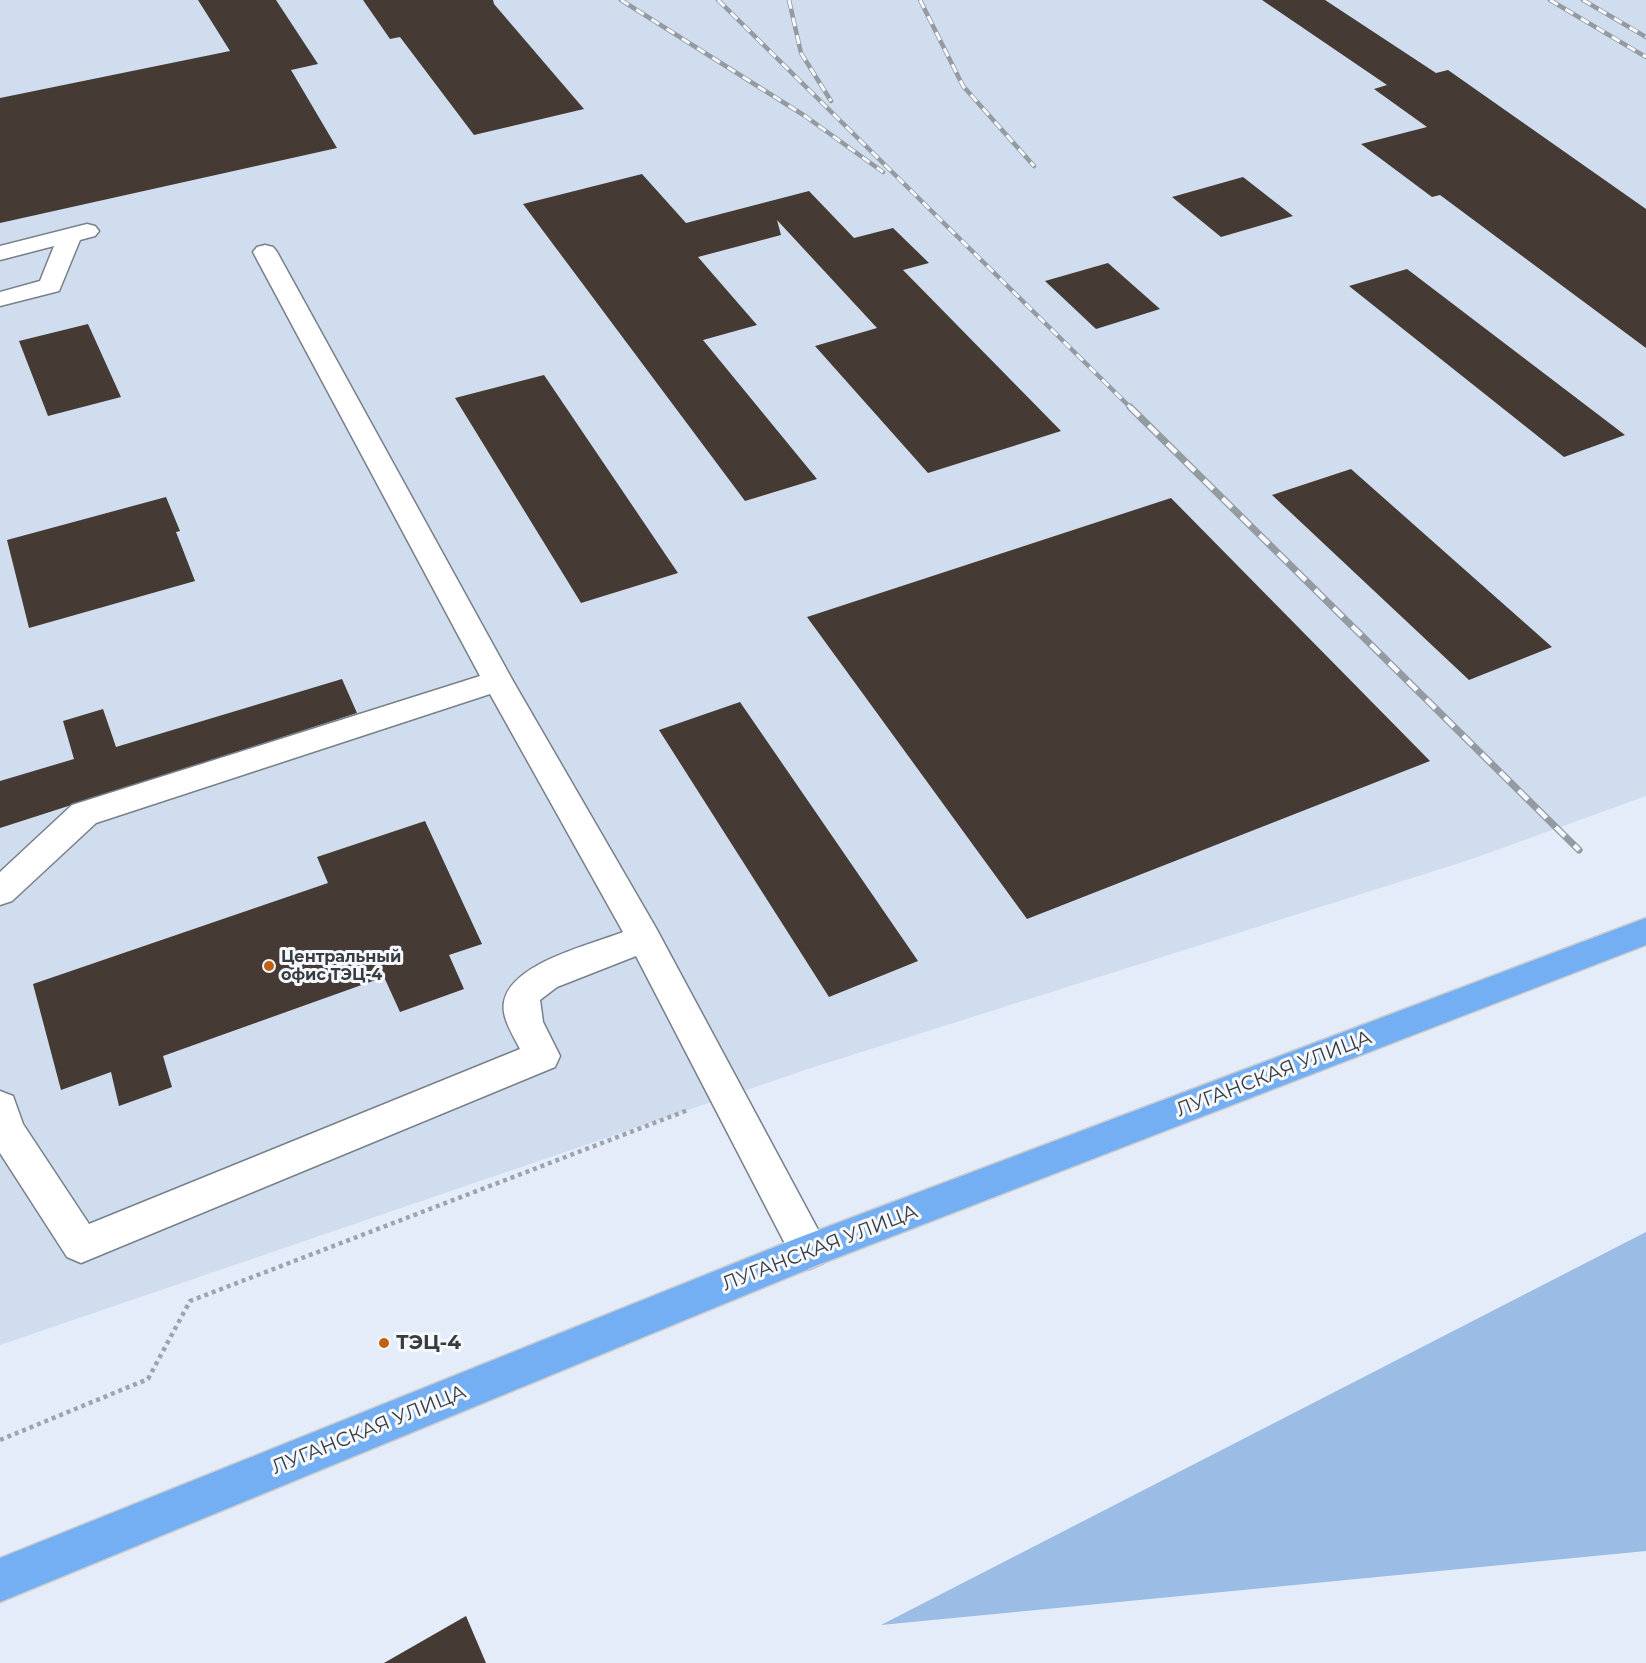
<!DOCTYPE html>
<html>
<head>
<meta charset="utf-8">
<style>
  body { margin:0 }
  canvas { display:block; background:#e3ecf8 }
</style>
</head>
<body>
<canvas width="1646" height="1663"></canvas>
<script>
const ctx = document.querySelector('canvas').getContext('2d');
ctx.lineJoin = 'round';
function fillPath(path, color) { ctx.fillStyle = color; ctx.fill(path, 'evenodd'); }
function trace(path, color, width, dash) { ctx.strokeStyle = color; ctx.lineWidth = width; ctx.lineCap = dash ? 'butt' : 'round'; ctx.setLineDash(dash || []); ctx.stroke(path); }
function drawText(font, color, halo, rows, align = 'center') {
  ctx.font = font + ' Montserrat,sans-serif'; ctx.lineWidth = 6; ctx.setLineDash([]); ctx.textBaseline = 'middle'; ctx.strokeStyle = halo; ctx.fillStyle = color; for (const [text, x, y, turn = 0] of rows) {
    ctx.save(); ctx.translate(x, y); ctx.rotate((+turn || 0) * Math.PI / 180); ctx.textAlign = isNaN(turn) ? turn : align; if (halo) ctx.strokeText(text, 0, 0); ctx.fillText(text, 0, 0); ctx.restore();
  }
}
const built = new Path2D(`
  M0,0H1646V796L1469,860L814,1067L0,1345Z`);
const green = new Path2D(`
  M1646,1232V1551L881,1625Z`);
const building = new Path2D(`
  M198,0H276L318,64L291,70L337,148L0,223V98L230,51Z
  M363,0H493L494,4L584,109L474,135L400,37L390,39Z
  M1262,0H1325L1436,73L1448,70L1646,209V348L1440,195L1432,197L1361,144L1427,127L1374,89L1387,85Z
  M642,174L686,223L809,191L854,238L893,228L929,263L903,270L1061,431L928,473L815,346L877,328L777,220L781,235L698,257L757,325L703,340L817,479L745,501L523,204Z
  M1243,177L1293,216L1221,237L1172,197Z
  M1108,263L1160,309L1096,329L1045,281Z
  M1407,269L1625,435L1564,457L1349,286Z
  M88,324L121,397L48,416L19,341Z
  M544,375L678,573L581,603L455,398Z
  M1351,469L1552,647L1469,680L1272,495Z
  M166,497L180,531L176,532L195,581L29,628L7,540Z
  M1171,498L1430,761L1027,919L807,617Z
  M342,679L357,713L0,828V781L74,759L63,721L103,709L116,747Z
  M740,702L918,961L829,997L659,730Z
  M425,821L482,944L449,955L464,989L400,1012L384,977L163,1056L172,1087L119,1106L111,1072L61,1090L33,984L328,883L317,857Z
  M466,1616L486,1663H384Z`);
const path = new Path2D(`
  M0,1440L148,1379L190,1301L688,1110`);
const minor = new Path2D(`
  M87,224L95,226L99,231L95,236L80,240L59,291L0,306V292L40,281L54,246L0,260V246Z
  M265,245L273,247L277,252L513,681L656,928L823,1239L829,1251L823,1263L809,1269L795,1263L636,956L557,987L540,1000L543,1022L560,1056L555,1067L81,1263L67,1257L0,1153V1091L13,1096L23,1124L89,1224L520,1049C513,1035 501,1017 504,1002C511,963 590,945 623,932L490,694L96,823L12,901L0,905V872L72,805L480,676L253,252L257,247Z`);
const highway = new Path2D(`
  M1646,918V945L823,1263L0,1602V1558L795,1239Z`);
const railFar1 = new Path2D(`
  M621,0L805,116L883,172
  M718,0L1132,409
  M789,0L801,53L831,101
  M920,0L963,86L1034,166
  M1550,0L1646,57
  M1583,0L1646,37`);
const rail = new Path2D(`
  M1130,407L1579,850`);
const markers = [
  [269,966,6,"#bf6213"],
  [384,1343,6,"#bf6213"]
];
const poiNames = [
  ["Центральный",281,957],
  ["офис ТЭЦ-4",281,975]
];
const nearStreetnames = [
  ["ЛУГАНСКАЯ УЛИЦА",1274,1074,-21],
  ["ЛУГАНСКАЯ УЛИЦА",820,1248,-21],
  ["ЛУГАНСКАЯ УЛИЦА",369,1430,-22]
];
const nearPoinames = [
  ["ТЭЦ-4",396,1343]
];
fillPath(built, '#d0ddee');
fillPath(green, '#9abce5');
fillPath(building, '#453a34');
trace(minor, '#78808a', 3);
trace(highway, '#cbcccd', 3);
trace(path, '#9da4ad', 4.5, [4, 4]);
fillPath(minor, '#fff');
fillPath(highway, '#75aff3');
trace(railFar1, '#939aa2', 4.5);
trace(rail, '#939aa2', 7);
trace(railFar1, '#f5f9fe', 3, [9]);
trace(rail, '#f5f9fe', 4.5, [13]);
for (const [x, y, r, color] of markers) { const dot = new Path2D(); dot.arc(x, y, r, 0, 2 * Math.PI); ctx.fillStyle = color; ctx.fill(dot); trace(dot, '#f5f9fe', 2); }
drawText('bold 16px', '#383c40', '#f5f9fe', poiNames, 'left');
drawText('20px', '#383c40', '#f5f9fe', nearStreetnames);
drawText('bold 20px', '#383c40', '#f5f9fe', nearPoinames, 'left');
</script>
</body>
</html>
